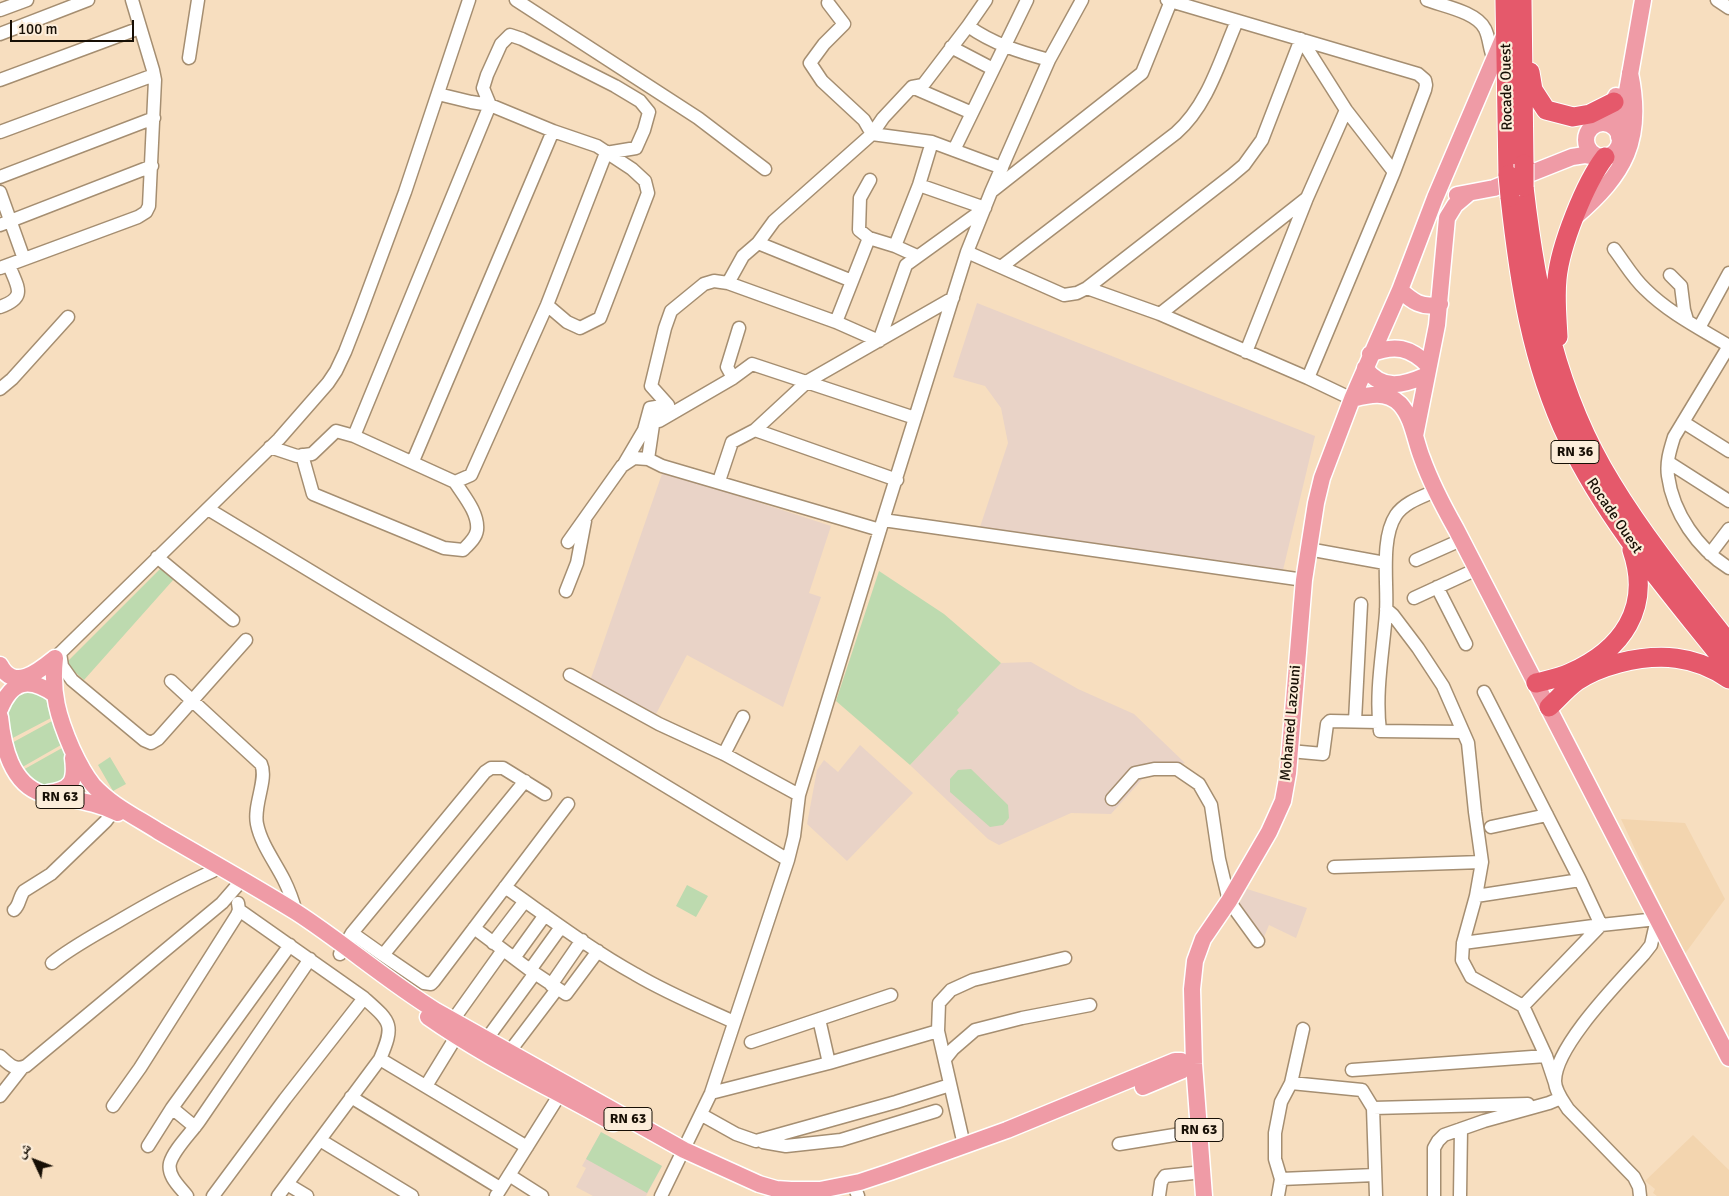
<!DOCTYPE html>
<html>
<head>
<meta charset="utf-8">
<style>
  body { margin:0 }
  #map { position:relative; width:1729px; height:1196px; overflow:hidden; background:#f7debf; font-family:Signika,"Noto Naskh Arabic",sans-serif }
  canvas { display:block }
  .north { position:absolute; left:10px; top:1136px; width:50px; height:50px; -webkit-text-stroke:4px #fcedda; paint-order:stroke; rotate:313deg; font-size:14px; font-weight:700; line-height:20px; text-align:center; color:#170f05 }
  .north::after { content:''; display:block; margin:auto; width:18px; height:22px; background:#170f05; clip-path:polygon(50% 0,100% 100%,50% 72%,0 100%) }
  .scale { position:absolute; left:10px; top:20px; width:124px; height:22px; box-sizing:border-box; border:2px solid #170f05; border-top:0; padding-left:6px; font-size:15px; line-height:18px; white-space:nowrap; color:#170f05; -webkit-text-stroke:4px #fcedda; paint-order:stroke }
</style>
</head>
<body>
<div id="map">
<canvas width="1729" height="1196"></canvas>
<div class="north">ش</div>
<div class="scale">100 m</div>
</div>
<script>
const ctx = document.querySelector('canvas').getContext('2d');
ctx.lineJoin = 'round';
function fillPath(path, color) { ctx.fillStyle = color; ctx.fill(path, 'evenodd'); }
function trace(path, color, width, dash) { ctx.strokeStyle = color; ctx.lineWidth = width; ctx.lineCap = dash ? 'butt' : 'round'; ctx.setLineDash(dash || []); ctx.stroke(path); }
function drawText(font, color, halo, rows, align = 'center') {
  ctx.font = font + ' Signika,sans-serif'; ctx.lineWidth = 4.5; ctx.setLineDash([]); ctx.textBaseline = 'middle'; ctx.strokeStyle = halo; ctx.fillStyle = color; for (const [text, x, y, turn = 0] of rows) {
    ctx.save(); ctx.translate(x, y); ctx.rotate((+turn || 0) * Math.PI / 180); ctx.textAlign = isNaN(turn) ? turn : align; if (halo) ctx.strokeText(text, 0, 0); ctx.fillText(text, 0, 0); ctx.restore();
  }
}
const built = new Path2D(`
  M1621,819L1685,823L1725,899L1684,955Z
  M1693,1135L1729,1170V1196H1657L1653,1193L1655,1189L1645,1181Z`);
const education = new Path2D(`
  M977,303L1315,436L1283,570L980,527L1008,443L1001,408L985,386L953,377Z
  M663,471L831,526L809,593L821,597L783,707L687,655L656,714L590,681Z
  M1031,662L1078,689L1134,714L1185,763L1146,775L1111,814L1071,813L999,845L988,839L910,765L959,713L956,710L1001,663Z
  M860,745L913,793L847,861L807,824L817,770L824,760L838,772Z
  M1247,889L1307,908L1296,938L1269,925L1264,937L1257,935L1235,911Z
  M601,1132L662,1166L646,1196H593L576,1187L586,1168L582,1166Z`);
const green = new Path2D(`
  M162,567L174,579L84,680L69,667L67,663L68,661Z
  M879,571L944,614L1001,663L957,710L959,713L910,765L836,701Z
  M17,688L45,696L51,718L7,741L5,714Z
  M52,721L61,745L19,769L8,745Z
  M62,748L70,764L66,782L43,787L21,771Z
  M110,757L126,784L113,791L98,765Z
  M971,769L1008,805L1009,818L1003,825L990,827L950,792V779L958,770Z
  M687,885L708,896L696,917L676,906Z
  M601,1132L662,1166L647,1193L586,1159Z`);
const minor = new Path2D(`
  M516,0L698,118L765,169
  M1167,0L1418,74L1425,80L1426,85L1425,90L1394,172L1308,378
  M1427,0C1443,6 1477,12 1485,29C1490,39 1489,50 1494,59
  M1717,0L1729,8
  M828,3L844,24L824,44L810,63L822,81L864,120L872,134L932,142L1002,168
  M0,10L27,0
  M968,26L986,0
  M0,34L88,0
  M510,35L522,39L615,86L640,101L649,112L644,130L636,148L606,153L547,305L471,475L455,482L354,436L490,105L483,88L487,75L501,44Z
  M1301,39L1346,110L1394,172
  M951,47L993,69
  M189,58L198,0
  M0,80L140,28
  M912,87L972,113
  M438,94L471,102L490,105L553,131L597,146L632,169L645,181L648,193L600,318L580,328L567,322L547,305
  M0,132L154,75
  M954,150L1027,0
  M0,177L154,118
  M919,185L985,208
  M992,191L1142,73L1171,1
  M0,192L24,259
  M0,225L152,166
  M869,238L859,230L860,198L870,180
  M758,243L852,281
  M895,246L919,185L932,142
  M1614,249C1624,262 1633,278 1645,289C1669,313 1701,329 1729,346L1674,437C1670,450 1666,462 1668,476C1673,513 1698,549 1729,568
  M967,252L1064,295L1077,293L1087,288L1160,314L1308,378L1352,399
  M1001,267L1176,133C1208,105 1220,60 1237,21
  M0,268L138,217L146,212L149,206L155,80L153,70L132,0
  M1670,275L1681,286L1684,310L1687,320
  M728,283L836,322L879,341L906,265L985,208
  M1087,288L1231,176L1244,165L1262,140L1301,39
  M0,307C28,297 17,287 9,265
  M1160,314L1307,198
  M836,322L869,238L895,246L917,256
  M1699,328L1729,273
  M1246,352L1307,198L1346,110
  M733,378L727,367L739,328
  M0,389L12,379L68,317
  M659,421L733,378L752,364L915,418
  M1683,422L1729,451
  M755,430L897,480
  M270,447L297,456L312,454L336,431L354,436
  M302,455L313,494L444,548L463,550C469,544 476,538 477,530C479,513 463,495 455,482
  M413,461L553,131
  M1668,462L1729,501
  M624,464L644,430L650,408L668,405
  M719,481L732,442L755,430L808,381L953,298
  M1435,491C1422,497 1405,502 1396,515C1380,539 1388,585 1386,613C1383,652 1375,692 1380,731L1463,732
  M208,509L788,860
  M883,520L1304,580
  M880,530L662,466L648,459L653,425L668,405L651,386L665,328L671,311L704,284L714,281L728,283L743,256L758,243L774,221L872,134L883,118L912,87L923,85L968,26C993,44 1020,52 1049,60
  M568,542L622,466L634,458L648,459
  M1308,549L1385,563
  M1710,554L1729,529
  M157,557L233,620
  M1416,560L1461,540
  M1437,587L1466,644
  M566,591L577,563L585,521
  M1414,598L1477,569
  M1386,609L1393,615L1418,648L1443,686L1468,743L1475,812L1482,862L1476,896L1463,943L1462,960L1471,977L1523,1006L1546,1056L1555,1083
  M60,653L62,666L72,680L144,740L151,743L158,739L246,640
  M55,658L279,439L328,383L336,371L345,352L359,316L405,192L469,0
  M570,675L659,724L724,754L799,795
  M171,681L261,764C268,779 253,805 257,824C261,844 275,862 284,880C289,890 293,901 296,912
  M1484,692L1580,880L1601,925L1523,1006
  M1355,721L1361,604
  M1290,751L1323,754L1327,724L1330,721L1379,722
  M724,754L743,717
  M525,781L383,955L424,983L431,984L434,981L568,804
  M1112,799L1135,773L1154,769H1177L1199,784L1211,805L1219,859L1229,901L1258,941
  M1491,827L1547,815
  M1334,867L1482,862
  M505,887C548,917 590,949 635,974C667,993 701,1007 734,1022
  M1476,896L1580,880
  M14,910C20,905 19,897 24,891L51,874L106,821L118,805
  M239,910L364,998C391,1022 395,1024 380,1059L278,1196
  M474,928L530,970L566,994L598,951
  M352,933L383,955
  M493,943L525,901
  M1463,943L1601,925L1657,919L1651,945L1644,954C1620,981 1555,1046 1555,1081C1555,1091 1563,1101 1568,1109L1634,1177L1639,1187L1640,1196
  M340,954L352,933L485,772L491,768H503L545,794
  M514,958L545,915
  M52,963C72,947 95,935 117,922C149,903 180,886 213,871
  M530,970L561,927
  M551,985L582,940
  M819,1019L829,1063
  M453,1020L503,950
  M486,1040L535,973
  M751,1042L891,995
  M510,1051L557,989
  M0,1056C9,1064 14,1071 26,1066L222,903L242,880
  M380,1059L527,1147
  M945,1059L953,1049L975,1030L1022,1018L1090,1005
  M1352,1070L1546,1056
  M1291,1083L1362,1090L1373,1108L1376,1196
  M426,1086L456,1037
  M711,1093L829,1063L938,1031
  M0,1096L22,1068
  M351,1097L500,1188
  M113,1106L140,1068L237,915L239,910L238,903
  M172,1108L195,1127
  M1373,1108L1528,1104
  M702,1115L736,1134L756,1141L896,1102L950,1085
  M320,1140L412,1196
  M763,1142L786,1146L841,1140L936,1111
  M1119,1144L1199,1131
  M964,1145L938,1031L939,1003L951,990L973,980L1065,958
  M148,1146L172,1108L290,945
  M509,1175L542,1196
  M1281,1179L1375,1175
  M853,1183L858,1196
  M287,1184L307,1196
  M187,1196C180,1187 167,1176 170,1163C174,1149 192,1132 200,1120C237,1066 273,1013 310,959
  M213,1196L285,1099L364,998
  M496,1196L560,1094
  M661,1196L711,1093L788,860L794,836L799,795L883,520L967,252L991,192L1049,60L1082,0
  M1159,1196L1161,1182L1165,1176L1203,1172
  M1278,1196L1281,1179L1275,1159V1133L1281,1102L1291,1083L1303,1029
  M1434,1196V1148L1438,1141L1444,1135L1484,1121L1549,1103L1561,1098
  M1460,1196L1461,1129`);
const major = new Path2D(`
  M1602,123L1609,113L1616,96
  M1586 140a17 17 0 1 1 34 0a17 17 0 1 1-34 0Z
  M1619,137L1643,0
  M1457,195L1494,188L1572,157L1585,155L1598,157
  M1575,217C1625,174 1644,140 1630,73
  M1400,290C1412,301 1422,309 1440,304
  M1370,354C1395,344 1410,347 1429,366
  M1365,368C1383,392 1404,385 1427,375
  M1352,399C1368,395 1386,390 1400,404C1413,418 1415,441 1422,458C1431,483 1443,506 1456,529C1548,705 1638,882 1729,1058
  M1415,436L1437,325L1447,218L1455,205L1468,194
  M55,658C51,693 58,717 72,749C78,762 84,774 93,785C111,805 136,817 158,831C204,858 251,884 296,912C344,943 387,981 436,1011L684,1150L759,1184L776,1189L791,1190H820L860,1182L890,1172L1007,1130L1175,1061H1181L1187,1065
  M0,665C14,692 39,671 55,658
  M0,709C12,680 29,677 54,694
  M0,717C3,746 11,784 43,794C49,796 56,796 62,797C82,801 100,804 118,813
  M48,793C72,790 76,781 73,758
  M428,1017C486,1058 551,1088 613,1123
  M1143,1087L1181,1071L1187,1065L1194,1064
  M1204,1196L1194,1064L1192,989L1195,961L1203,939L1229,901L1269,832L1283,801L1288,773L1304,580L1316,503L1322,478L1352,399L1400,290L1435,198L1505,34`);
const highway = new Path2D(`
  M1505,0L1508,175
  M1522,0L1524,164
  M1530,72L1533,90L1546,110L1573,117L1590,114L1614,102
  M1524,187C1536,291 1556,394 1612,484C1646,540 1688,591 1729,643
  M1510,197C1519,280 1531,362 1568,439C1608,523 1671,594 1729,667
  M1558,337C1557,317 1555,298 1557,279C1560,246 1585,183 1605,157
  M1536,683C1547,680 1559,678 1570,673C1622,650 1652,608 1632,550
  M1549,707C1558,699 1567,688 1577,681C1590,672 1604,667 1619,663C1659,653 1695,655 1729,679`);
const highwayBridge = new Path2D(`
  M1524,164V187
  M1508,175L1510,197`);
const shields = [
  [1575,452,48],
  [60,797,48],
  [628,1119,48],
  [1199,1130,48]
];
const shieldNames = [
  ["RN 36",1575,452],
  ["RN 63",60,797],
  ["RN 63",628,1119],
  ["RN 63",1199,1130]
];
const streetNames = [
  ["Rocade Ouest",1507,87,-91],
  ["Rocade Ouest",1614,516,56],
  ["Mohamed Lazouni",1291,723,-85]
];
fillPath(built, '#f3d5af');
fillPath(education, '#e9d3c7');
fillPath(green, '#bddaaf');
trace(minor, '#a58e71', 15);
trace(major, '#fff', 19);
trace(highway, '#fff', 21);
trace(minor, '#fff', 12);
trace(major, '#ef9ba6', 16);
trace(highway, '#e5596b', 19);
trace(highwayBridge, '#fff', 21, []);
trace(highwayBridge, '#e5596b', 19);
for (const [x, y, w] of shields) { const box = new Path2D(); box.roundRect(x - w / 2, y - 11.5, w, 23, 4); ctx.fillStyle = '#fcedda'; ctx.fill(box); trace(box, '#170f05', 1); }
drawText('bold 14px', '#170f05', null, shieldNames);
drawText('15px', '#170f05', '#fcedda', streetNames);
</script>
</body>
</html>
